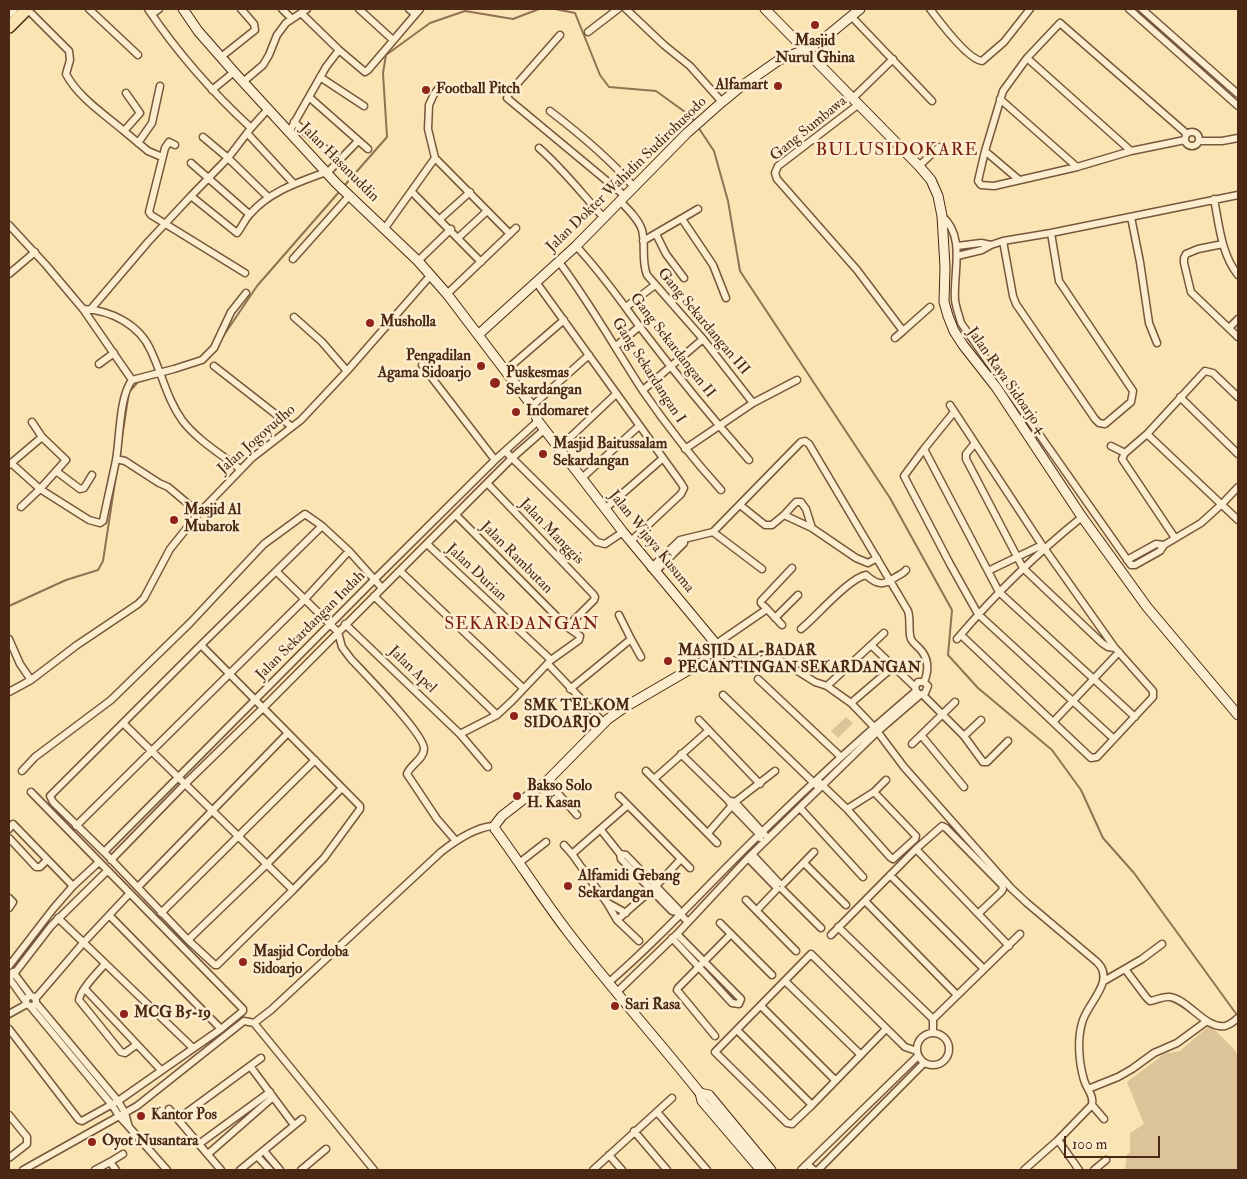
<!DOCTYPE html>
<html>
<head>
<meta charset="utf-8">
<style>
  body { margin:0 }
  #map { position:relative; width:1247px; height:1179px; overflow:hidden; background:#fae4b3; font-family:"IM FELL Double Pica",serif }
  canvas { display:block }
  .frame { position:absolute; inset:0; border:10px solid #4a2813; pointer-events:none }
  .scale { position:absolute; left:1064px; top:1136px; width:96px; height:22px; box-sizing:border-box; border:2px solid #4a2813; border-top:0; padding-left:6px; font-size:15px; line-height:18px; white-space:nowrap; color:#4a2813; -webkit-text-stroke:4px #fcedce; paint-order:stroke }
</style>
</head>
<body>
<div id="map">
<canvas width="1247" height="1179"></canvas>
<div class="frame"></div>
<div class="scale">100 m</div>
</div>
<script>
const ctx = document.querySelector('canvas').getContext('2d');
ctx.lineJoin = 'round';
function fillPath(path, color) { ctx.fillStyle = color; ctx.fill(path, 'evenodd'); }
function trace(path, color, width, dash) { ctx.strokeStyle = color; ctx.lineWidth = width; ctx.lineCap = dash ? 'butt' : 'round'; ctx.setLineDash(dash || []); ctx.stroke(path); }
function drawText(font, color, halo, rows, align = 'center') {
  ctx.font = font + ' "IM FELL Double Pica",serif'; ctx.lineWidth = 5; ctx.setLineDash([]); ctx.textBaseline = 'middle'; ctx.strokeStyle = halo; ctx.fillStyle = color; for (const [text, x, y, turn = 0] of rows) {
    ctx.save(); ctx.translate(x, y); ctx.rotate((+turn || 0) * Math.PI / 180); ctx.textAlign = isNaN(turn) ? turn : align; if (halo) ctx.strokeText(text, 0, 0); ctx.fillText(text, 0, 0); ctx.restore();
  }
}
const green = new Path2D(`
  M846,717L853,723L838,738L831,731Z
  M1210,1025L1234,1049L1238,1056V1170H1125L1127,1154L1130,1153V1133L1144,1124L1127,1082L1164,1054L1180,1051Z`);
const stream = new Path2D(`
  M555,9L575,13L600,75L609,87L656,91L692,117L694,121
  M698,127L714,151L728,201L740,271L890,498L952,610L948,655L978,688L1052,750L1081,790L1103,838L1134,873L1237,1015
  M344,186L387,137L383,73L386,55L430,23L465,11L513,19L539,9
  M222,338L257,286L339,192
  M121,444L129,392L138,382L149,379
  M9,606L66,580L98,570L103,561L117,469`);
const street = new Path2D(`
  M27,9L69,51L70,60L66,74C78,97 104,114 124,131L140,113L126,93
  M89,9L138,55
  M148,9C177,52 212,92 251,128
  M282,9L291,18
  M359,9L393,40
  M409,9L415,14
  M626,9L664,45L690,66L722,102
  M930,9C939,21 968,60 982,61L1004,42L1030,9
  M1129,9L1238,106
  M1142,9L1238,94
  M301,13L339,50L365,72L368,70L420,9
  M152,14L159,9
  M852,17L932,101
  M588,32L618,9
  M560,35L509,93L507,98L625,196
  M221,57L255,30L254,24L241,9
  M1027,58L1131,151
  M320,77L364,106
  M243,82L263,65L269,55L277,35L286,23L307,9
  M442,84L434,94L429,105L428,129L435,158L510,234
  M212,90L234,72
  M309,97L368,149
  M853,98L893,59
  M1000,99L1077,167
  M859,104L786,160L778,166L775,173L777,179L857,270L903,331L895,338
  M268,109L251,128L228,158L191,196L237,233C242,227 245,219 250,214C270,191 299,182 326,172
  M550,111C580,134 609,158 634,187
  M294,122L339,161
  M124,131L148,151L162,157
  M1185 139a7 7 0 1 1 14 0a7 7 0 1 1-14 0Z
  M289,132L326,67L339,50
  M247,133L294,184
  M203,137L228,158L268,197
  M1185,140L1131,151L1077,167L994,186L981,185L978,181L985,151L1003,91L1027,58L1060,23L1187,134
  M1199,141H1222L1238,138
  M138,143L152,123L160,86
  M175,145L169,142L165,148L149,212L151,215L245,273
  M539,148C563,169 583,195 604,218
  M985,151L1018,179
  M191,163L249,214
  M919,166L939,147
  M327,173L358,141
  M412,192L481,262
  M1214,199C1219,224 1221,254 1238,275
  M620,201C628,209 639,220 642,230C646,245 641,260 647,275L703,339L753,403
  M942,216C966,237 953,272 955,300C956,308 959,315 961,323L1131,565H1135L1160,551L1164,545L1201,523L1222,504L1238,487
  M1131,217L1140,262L1149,323L1157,343
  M440,219L470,192
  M682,219L713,265L726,298
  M9,225L46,265L83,309L132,380
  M385,228L435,158
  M656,234L666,254L684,278
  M459,237L487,211
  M643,241L698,209
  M1003,241L1013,296L1016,304L1095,419L1099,423L1105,424L1131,402L1133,391L1059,281L1051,233
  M1223,244L1198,249L1186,254L1184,258V263L1191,292L1238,337
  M576,246C600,271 620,300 640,327C675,373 711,417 749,460
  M957,246L981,243L991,245
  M957,256L982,250L991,245L1003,241L1051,233L1238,195
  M293,259L350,195
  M418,261L451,229
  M559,262C590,303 615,348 643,391C667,426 693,459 721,490
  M9,274L35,252
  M536,282L681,483L684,488L681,494L631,541
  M447,294L516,228
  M626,307L655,285
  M83,309C111,310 140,325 151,351C162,374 167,399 182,420C197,440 221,454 240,469
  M91,309L148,242L191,196
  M294,317L322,342L347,371
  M1229,328L1238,319
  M903,331L930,307
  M616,346L640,326
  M99,364L114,353
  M422,365L495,460
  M214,366L292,427
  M505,371L564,320
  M643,390L703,339
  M1180,397L1238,454
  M950,405L1042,545L1115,648L1153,691V697L1097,757L1091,758L961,635
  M532,406L589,355
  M954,412L924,449L999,592L1135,717
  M32,422L42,437
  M1147,434L1238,520
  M975,443L966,454V459L1023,568L1102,643L1108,647L1115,648
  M1111,446L1125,453
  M559,448L616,394
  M685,449L753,403L797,380
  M924,449L904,476L950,564L978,614L1114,739
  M505,451L597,542L605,544L623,532
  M116,459L125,461L159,483L168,487L199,513
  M11,463L40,489L21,507
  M9,465L42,437L66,460L40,489L89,520L100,523L103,521C107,501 112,480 116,460C120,438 119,397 132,380L174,369L202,360L214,348L231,312L246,293
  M56,471L80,489L84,488L92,475
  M582,478L639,426
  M488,484L593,594L595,597L594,600L567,627
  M740,505L765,525H772L784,515L812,528L856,558L868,563L877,558
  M606,508L662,459
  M456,515L567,627L580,636L579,640L551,660L512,701L497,715L460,734
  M784,515L796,502H801L806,509L812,528
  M713,532L762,569
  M1175,538L1122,459L1125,453L1147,434L1205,371L1213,373L1238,397
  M427,544L551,660
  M1127,560L1156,544L1164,545
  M651,568L680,540L713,532L801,442L805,441L809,444L908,611C911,620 908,631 911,639C913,643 916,645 919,648C929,658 929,670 924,682
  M792,568L761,601V603L767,609L716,644L729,658L740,664L769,658L780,660L815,682L827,686L851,703L874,727L904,767L1011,888L1027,903L1097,962C1117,981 1086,1004 1082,1023C1077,1040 1079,1063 1084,1080C1087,1090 1094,1095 1092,1105L1058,1140L1024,1170
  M400,571L523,688
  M988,571L1042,545
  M277,572L338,632L342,647L351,659C364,673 425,735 424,749C424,759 410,765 407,774L437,819L456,841
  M655,572L684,543V540
  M374,596L497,715
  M767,609L782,625
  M619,615L631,639
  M775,618L798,595
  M345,624L460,734L488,767
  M801,629C816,617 849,578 866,575C877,585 883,586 896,577C899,575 903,574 906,570
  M9,639L20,664L31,680
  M957,639C995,594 1036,554 1082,517
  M872,646L915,687
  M548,664L604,723
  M758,679L841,757
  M827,686L884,633
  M570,689L631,639L641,657
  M9,692L31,680L77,645L138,604L144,598L170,549L199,513L252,458L301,420L347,371L430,276
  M723,695L816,785
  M923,695L964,736L983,762H987L1008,741
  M851,703L893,667
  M699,720L760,784
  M1054,721L1119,652
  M124,724L293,890L324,858L360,809V806L201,645
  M921,735L964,787
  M964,736L981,720
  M912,744L955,702
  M681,754L728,800L732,806L759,834L760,838
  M22,771L35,757L111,700L190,623L264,544L305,514L322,526
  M646,771L717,843
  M654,779L708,731
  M547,781L577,815
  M820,783L847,809L890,857L893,859L915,839L916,836L874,792
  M342,788L267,864L188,940L104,852L53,802L50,796L201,645L322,526L349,551L382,588
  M619,796L690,868
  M732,801L735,802L765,835
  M800,808L863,877
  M847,809L874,792L886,780
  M76,826L305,599L349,551
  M9,829L13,824L73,886
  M601,830L620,854L621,859L672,911L678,912L688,922
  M708,833L735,802L775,771
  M9,838L36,867H40L47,860
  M564,845L572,854L607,903L617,920L639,941
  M916,849L1009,946
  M104,852L374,580L495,460L538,421
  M572,854L628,805
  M620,854L626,855L678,909V912
  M752,854L779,883
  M748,858L776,887
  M111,860L185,784L263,708L512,458L545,429
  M519,863L546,842
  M804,863L846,905
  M890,875L984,969
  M783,884L814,852
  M138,887L287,734
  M782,889L821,928
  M9,898L13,902L9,908
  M746,900L796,951
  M865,901L957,995
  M608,903L626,913
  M757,910L777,889
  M161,913L315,760
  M110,916L221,1029
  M58,918L193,1048
  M617,920L656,886L680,860
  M720,923L772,975
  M838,927L933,1019V1033
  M831,935L916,849L942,826L946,828L1002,885L1003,889L1001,892L979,913
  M672,938L732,1003L739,1004L741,999L677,934
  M188,940L215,965H217L293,890
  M105,964C98,972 80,990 79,1000L121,1052L125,1053L136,1045
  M9,966L53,909L73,886L99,862
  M1125,969L1146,997L1150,1001C1157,1000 1163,996 1170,997C1189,1000 1205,1029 1225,1026C1230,1025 1234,1021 1238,1018
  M13,972L31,996
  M9,978L14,974L51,926L107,871
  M9,978L26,1002
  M785,981L861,1055
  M1104,981L1142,959L1162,944
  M608,983C663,936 710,882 762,832C812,783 863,736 916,691L915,687L918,682H924L928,686L925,693L920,695L916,691
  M85,989L161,1070
  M616,993L677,934L748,858L877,732L920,695
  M26 1001a5 5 0 1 1 10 0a5 5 0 1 1-10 0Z
  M35,999L84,942L129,894
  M30,1006L112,1105L119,1116L129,1127L125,1113L118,1101L36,1003
  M761,1006L835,1080
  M9,1014L27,1004
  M933,1019L1020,934
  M254,1023L271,1010L441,852C455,841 474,828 492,826L495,829
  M9,1029L79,1120L82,1121L118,1101L221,1029L243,1011V1009L31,792
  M886,1029L812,1105L792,1124L787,1123L715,1052L811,954L897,1039L905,1047L917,1051
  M737,1030L812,1105
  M917 1049a16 16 0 1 1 32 0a16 16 0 1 1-32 0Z
  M715,1036L677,990L678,988L731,934
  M250,1066L294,1125
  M1088,1089L1118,1077L1132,1069L1154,1053L1177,1043L1207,1021
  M1092,1105L1104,1119
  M169,1109L221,1170
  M657,1112L707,1170
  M9,1115L27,1137V1144L9,1158
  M178,1119L261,1058
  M129,1127L167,1170
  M634,1131L667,1170
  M1058,1140L1079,1170
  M199,1144L270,1092
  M264,1151L280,1170
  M208,1154L273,1097
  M609,1155L622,1170
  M257,1156L270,1170
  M110,1162L123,1154
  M808,1165L814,1170
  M23,1170L137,1106L244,1021L254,1023L374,1170
  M95,1170L110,1162L116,1170
  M240,1170L302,1119
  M301,1170L326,1149
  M593,1170L672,1098
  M801,1170L918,1056
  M818,1170L924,1063
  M1094,1170L1106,1160`);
const secondary = new Path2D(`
  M183,9L198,31L234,72L336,183L418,261L447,294L532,406L538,421L623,532L716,644L712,653L704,661L625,707L608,719L547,781L502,816L495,825V829C520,863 542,898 568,932C610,987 657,1039 700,1093L702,1101L761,1170
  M765,9L919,166L931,180L938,196L942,216L945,267L944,302L948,316L954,331L963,345L996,387L1082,517L1147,607L1238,715
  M9,13L13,9
  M479,334L576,246L687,133L722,102L739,88L779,60L815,46L860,9
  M700,1093L709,1095L771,1170`);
const highway = new Path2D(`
  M9,27L27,9`);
const markers = [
  [815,25,5,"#8f2418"],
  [778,86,5,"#8f2418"],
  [426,90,5,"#8f2418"],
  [370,323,5,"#8f2418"],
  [481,366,5,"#8f2418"],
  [495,383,6,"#8f2418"],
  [516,412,5,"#8f2418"],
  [543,454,5,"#8f2418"],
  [174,520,5,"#8f2418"],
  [668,661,5,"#8f2418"],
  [514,716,5,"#8f2418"],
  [517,796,5,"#8f2418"],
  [568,886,5,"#8f2418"],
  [243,962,5,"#8f2418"],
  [615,1006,5,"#8f2418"],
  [124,1014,5,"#8f2418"],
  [141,1116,5,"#8f2418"],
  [92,1142,5,"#8f2418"]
];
const poiNames = [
  ["Masjid",815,42,"center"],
  ["Nurul Ghina",815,59,"center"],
  ["Alfamart",768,86,"right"],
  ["Football Pitch",436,90],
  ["Musholla",380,323],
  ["Pengadilan",471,357,"right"],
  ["Agama Sidoarjo",471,374,"right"],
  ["Puskesmas",506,374],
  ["Sekardangan",506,391],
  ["Indomaret",526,412],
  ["Masjid Baitussalam",553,445],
  ["Sekardangan",553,462],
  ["Masjid Al",184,511],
  ["Mubarok",184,528],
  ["MASJID AL-BADAR",678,652],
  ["PECANTINGAN SEKARDANGAN",678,669],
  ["SMK TELKOM",524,707],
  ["SIDOARJO",524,724],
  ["Bakso Solo",527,787],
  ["H. Kasan",527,804],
  ["Alfamidi Gebang",578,877],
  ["Sekardangan",578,894],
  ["Masjid Cordoba",253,953],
  ["Sidoarjo",253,970],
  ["Sari Rasa",625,1006],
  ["MCG B5-19",134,1014],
  ["Kantor Pos",151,1116],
  ["Oyot Nusantara",102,1142]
];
const streetNames = [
  ["Gang Sumbawa",809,129,-39],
  ["Jalan Hasanuddin",339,163,45],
  ["Jalan Dokter Wahidin Sudirohusodo",627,175,-44],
  ["Gang Sekardangan III",703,322,50],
  ["Gang Sekardangan II",672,346,52],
  ["Gang Sekardangan I",648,371,57],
  ["Jalan Raya Sidoarjo 4",1006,381,55],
  ["Jalan Jogoyudho",257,440,-41],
  ["Jalan Manggis",551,532,46],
  ["Jalan Wijaya Kusuma",651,542,51],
  ["Jalan Rambutan",516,558,45],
  ["Jalan Durian",476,573,43],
  ["Jalan Sekardangan Indah",311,626,-45],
  ["Jalan Apel",412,670,44]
];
const quarterNames = [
  ["BULUSIDOKARE",897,151],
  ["SEKARDANGAN",522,625]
];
fillPath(green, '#dcc498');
trace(stream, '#907253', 2);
trace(street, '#76573b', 9);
trace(secondary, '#4a2813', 11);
trace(highway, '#4a2813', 14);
trace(street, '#fcedce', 6);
trace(secondary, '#fcedce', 9);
trace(highway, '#fae4b3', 11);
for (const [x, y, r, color] of markers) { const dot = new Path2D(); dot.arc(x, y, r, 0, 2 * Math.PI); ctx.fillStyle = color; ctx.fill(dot); trace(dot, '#fcedce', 2); }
drawText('bold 15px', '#4a2813', '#fcedce', poiNames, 'left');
drawText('15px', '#4a2813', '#fcedce', streetNames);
ctx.letterSpacing = '1px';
drawText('18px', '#7a1f14', '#fcedce', quarterNames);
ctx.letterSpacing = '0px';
</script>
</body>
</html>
